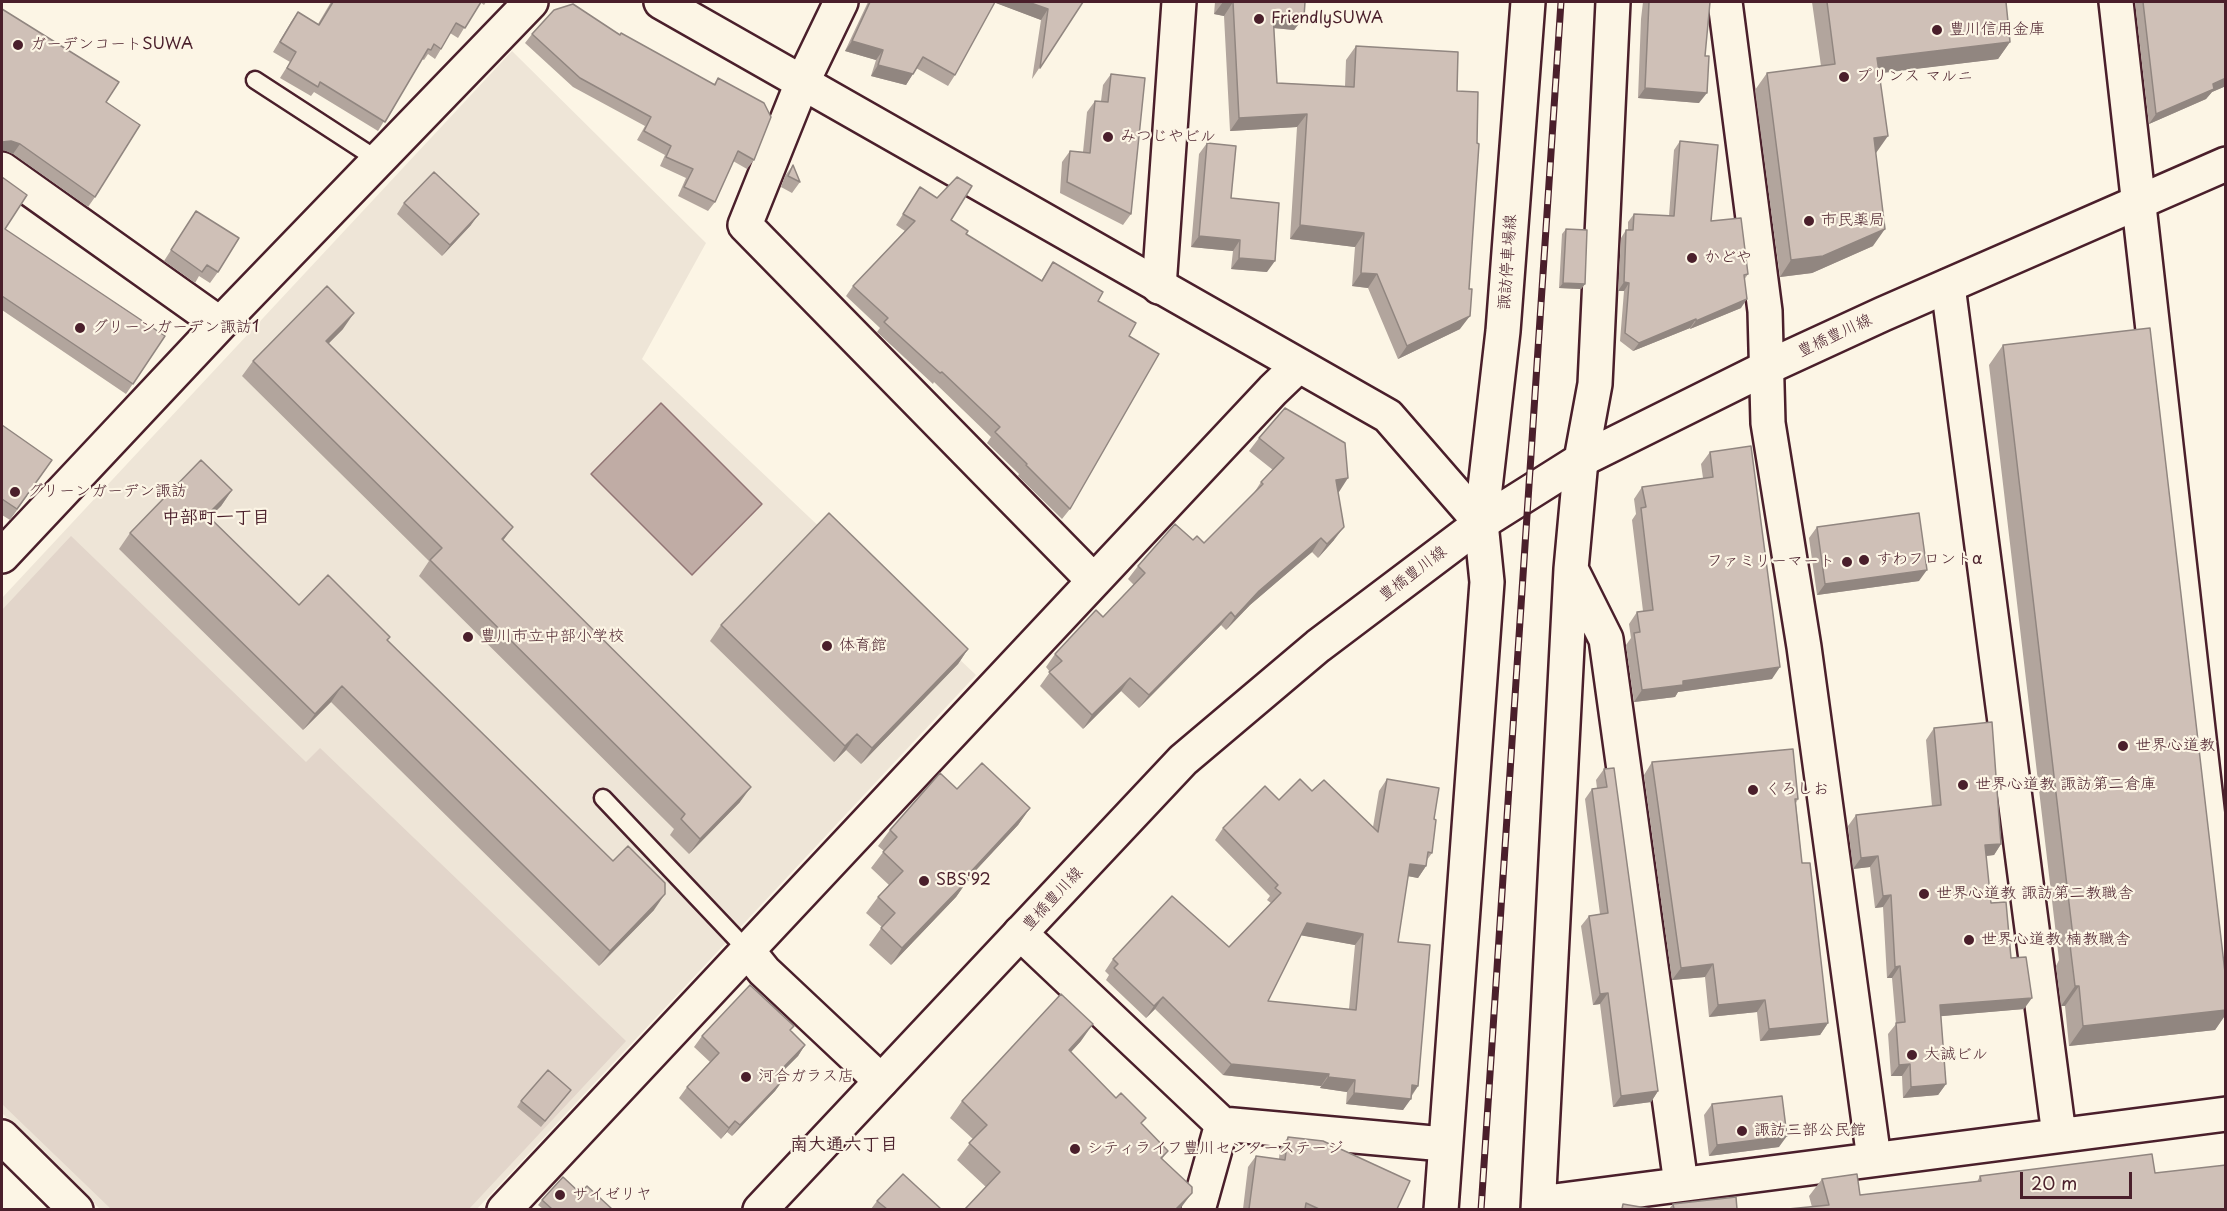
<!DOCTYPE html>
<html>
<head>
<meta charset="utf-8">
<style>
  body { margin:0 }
  #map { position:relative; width:2227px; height:1211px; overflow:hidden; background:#fcf5e5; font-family:"Playpen Sans",sans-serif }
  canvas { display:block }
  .frame { position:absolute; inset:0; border:3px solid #4a1f2b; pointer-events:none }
  .scale { position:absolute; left:2020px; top:1172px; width:112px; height:27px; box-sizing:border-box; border:3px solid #4a1f2b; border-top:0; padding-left:8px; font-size:18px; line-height:21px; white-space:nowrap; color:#4a1f2b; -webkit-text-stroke:4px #fcf5e5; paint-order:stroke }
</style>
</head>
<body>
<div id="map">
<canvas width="2227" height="1211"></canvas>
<div class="frame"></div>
<div class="scale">20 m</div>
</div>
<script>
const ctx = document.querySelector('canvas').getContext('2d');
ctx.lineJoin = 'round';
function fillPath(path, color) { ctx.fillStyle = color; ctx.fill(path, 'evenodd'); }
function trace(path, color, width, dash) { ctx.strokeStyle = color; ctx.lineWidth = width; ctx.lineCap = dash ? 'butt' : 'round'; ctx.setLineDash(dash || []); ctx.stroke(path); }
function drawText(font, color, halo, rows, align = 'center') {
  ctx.font = font + ' "Playpen Sans","Klee One",sans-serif'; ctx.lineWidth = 4.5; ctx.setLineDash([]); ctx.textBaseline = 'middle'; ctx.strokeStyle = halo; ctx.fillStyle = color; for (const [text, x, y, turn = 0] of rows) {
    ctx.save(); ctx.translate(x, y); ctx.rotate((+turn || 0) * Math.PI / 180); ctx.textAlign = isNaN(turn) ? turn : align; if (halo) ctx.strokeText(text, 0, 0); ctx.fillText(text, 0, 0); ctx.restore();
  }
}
const built = new Path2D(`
  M512,51L706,243L642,359L976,675L477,1209H100L2,1113V598Z`);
const green = new Path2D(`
  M71,536L306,762L320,748L626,1041L469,1209H111L2,1104V610Z`);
const water = new Path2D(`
  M661,403L762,504L692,575L591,474Z`);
const service = new Path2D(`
  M255,80L378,160
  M603,798L747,950`);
const minor = new Path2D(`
  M841,2L802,83L745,225L1093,580
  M1725,2L1765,311L1768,423L1804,647L1874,1159
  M2116,2L2226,977
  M2,169L220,324
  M1948,286L2059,1135
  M1159,287L1179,2
  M2,556L220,324L531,2
  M1572,571L1606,639L1681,1184
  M1020,933L1222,1124L1444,1144
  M747,950L764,971L881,1081
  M2,1137L76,1210
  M1539,1203L2226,1114
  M504,1210L1273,390L1298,366
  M1198,1210L1222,1124
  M1441,1210L1487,582L1481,523
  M1538,1210L1571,569L1581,460`);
const tertiary = new Path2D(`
  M661,2L1388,416L1481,523`);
const secondary = new Path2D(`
  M1581,460L1595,384L1613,2
  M1481,523L1503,331L1528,2
  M760,1210L1183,760L1318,646L1481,523L1581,460L1768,367L1883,314L2226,164`);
const rail = new Path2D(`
  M1481,1210L1561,2`);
const wall = new Path2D(`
  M331,2H486L484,5L480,2L458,38L450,33L441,49L435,59L428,54L424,60L422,59L378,131L314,92L311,96L280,78L290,62L273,52L291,22L298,12L318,24Z
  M868,2H1083L1032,79L1041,20L994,2L955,75L948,86L916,68L906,85L871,76L876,60L845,51Z
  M1215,2H1305L1304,17L1294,30L1274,28L1277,83L1345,86L1346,60L1356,46L1457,91L1460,329L1398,359L1368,288L1352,286L1355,247L1290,239L1297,127L1230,131L1224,16L1214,14Z
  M1643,2H1710L1699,103L1638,98L1641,19Z
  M1812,2H2006L2010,42L1998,59L1879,73L1876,153L1873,246L1812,273L1780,277L1755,90L1767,73L1821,66Z
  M2135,2H2226V86L2212,92L2206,99L2149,124Z
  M2,9L106,102L95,197L88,207L13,154L4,150L2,151Z
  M532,34L620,35L714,84L718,78L754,160L747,169L733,161L715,202L708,211L678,196L686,178L660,166L665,155L637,140L645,126L573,87L525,43Z
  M1111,74L1131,214L1123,225L1060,193L1062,162L1070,151L1083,152L1087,112L1095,101H1101L1103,85Z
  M1680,141L1711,221L1748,274L1744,280L1741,308L1690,329V328L1633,351L1620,341L1624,291H1618L1621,238L1626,230H1628V222L1634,214L1669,216L1674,150Z
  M1207,143L1231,198L1267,272L1231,269L1233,251L1191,247L1199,154Z
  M793,165L800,182L792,193L781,187L785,176Z
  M2,177L5,229L165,336L126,394L2,310Z
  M920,187L951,220L966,234L1041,281L1053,262L1098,301L1129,336L1070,509L1062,519L1018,476L1019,474L987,443L991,437L934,382L933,384L877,332L880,328L846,296L853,286L905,231L896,225Z
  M404,203L471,225L442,256L397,214Z
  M196,211L218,272L210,283L199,276L195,283L164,261Z
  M1566,229L1585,284L1581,289L1559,288L1562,234Z
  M343,329L328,344L503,541L740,802L689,854L670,835L674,829L419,576L429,561L242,376L253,361Z
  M2003,345L2226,981V1014L2215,1030L2069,1046L2065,1006H2061L2056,966L2059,960L1989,365Z
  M2,425L52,460L10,520L2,515Z
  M1259,438L1339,492H1338L1334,540L1318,558L1312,552L1250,605L1226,630L1221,625L1139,708L1121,691L1083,729L1040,686L1050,672L1046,667L1055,654L1103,617L1134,585L1128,579L1138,566L1193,540L1204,543L1252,496L1261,482L1273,470L1249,451Z
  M1710,452L1772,679L1678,692L1675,697L1634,702L1626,645L1631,638L1629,624L1637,612L1643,611L1632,520L1636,514L1634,499L1642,487L1703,478L1701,464Z
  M232,490L221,506L209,517L299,605L387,640L654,910L599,966L331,702L303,730L119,549L130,533Z
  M1817,527L1919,581L1817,595L1809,538Z
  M721,625L968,649L958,664L861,764L846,750L834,762L710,641Z
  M1934,728L2001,844L1994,855L1986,856L1991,903L2011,958L2024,1009L1941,1016L1946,1084L1938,1095L1903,1098L1902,1076H1891L1888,1034L1896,1024L1892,978H1887L1883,907L1875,908L1870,867L1853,869L1848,826L1856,815L1932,806L1926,740Z
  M1652,762L1798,799L1796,803L1802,863L1828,1023L1820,1035L1760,1041L1757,1012L1709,1017L1705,977L1672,980L1644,775Z
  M1604,769L1658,1091L1651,1102L1613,1107L1600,1004L1593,1005L1581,926L1589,916L1600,914L1585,799L1592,789L1597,788L1596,780Z
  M1387,779L1434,819L1432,853L1427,860L1426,866L1418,878L1408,876L1398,942L1418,1086L1403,1110L1346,1104L1347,1092L1320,1088L1321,1086L1223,1075L1155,1009L1146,1018L1106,980L1109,975L1105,971L1113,959L1229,947L1271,903L1267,900L1270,896L1215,840L1223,828L1279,800L1312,791L1373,827L1379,791ZM1301,935L1355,945L1349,1009L1268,1001Z
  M957,789L1030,808L1018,825L967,879L968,880L956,897L891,965L869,945L882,927L866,913L878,897L889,885L871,868L884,851L878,846L890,830Z
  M791,1031L805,1045L798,1056L778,1076L783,1080L775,1091L732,1136L727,1132L721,1139L679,1098L687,1087L710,1062L694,1047L702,1036Z
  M1081,1041L1071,1052L1168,1151L1162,1159L986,1187L957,1160L973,1139L950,1118L962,1101Z
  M571,1090L541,1127L517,1107L521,1101Z
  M1712,1104L1779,1147L1709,1156L1704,1115Z
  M1288,1137L1397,1209H1243L1248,1167L1256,1156L1279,1159L1280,1148Z
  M2155,1173L2226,1209L1812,1207L1809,1196L1822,1179L1860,1195L1977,1182L1980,1176Z
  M542,1200L612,1209H543L538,1205Z
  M877,1201L941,1209H871Z
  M1673,1204L1737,1209H1669Z`);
const shadedWall = new Path2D(`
  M993,2H1028L1048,9L1041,20Z
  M1223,2H1233L1224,16L1214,14Z
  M1273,14L1304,17L1294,30L1263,27Z
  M852,41L883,50L876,60L845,51Z
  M2010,42L1998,59L1866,75L1877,58Z
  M878,65L913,74L906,85L871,76Z
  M2226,78V86L2212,92L2206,99L2149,124L2156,114L2213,84Z
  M1645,88L1707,93L1699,103L1638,98Z
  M1307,114L1297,127L1230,131L1239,118Z
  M1888,136L1876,153L1874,138Z
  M11,141L20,144L13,154L4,150L2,151V142Z
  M479,214L471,225L442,256L450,245Z
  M1300,225L1364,233L1355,247L1290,239Z
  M1885,229L1873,246L1812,273L1780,277L1791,260Z
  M1199,236L1240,240L1233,251L1191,247Z
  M1239,258L1275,261L1267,272L1231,269Z
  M1361,273L1377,274L1368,288L1352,286Z
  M1624,282L1629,283L1624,291H1618Z
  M1563,283L1585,284L1581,289L1559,288Z
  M1747,299L1741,308L1690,329L1696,321Z
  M354,313L343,329L315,357L326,341Z
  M1470,316L1460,329L1398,359L1407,346Z
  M1696,319L1690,328L1633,351L1639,343Z
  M1348,478L1339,492L1327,493L1336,480Z
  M232,490L221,506L196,531L207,515Z
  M513,527L502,542V539Z
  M1344,527L1334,540L1318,558L1327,544Z
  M1321,538L1312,552L1250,605L1226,630L1235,617L1259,591Z
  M1927,570L1919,581L1817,595L1825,584Z
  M1231,612L1221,625L1139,708L1149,695Z
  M968,649L958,664L861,764L872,748Z
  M1780,667L1772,679L1678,692L1675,697L1634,702L1642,690L1683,681Z
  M1130,678L1121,691L1083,729L1092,715Z
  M342,686L331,702L303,730L315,714Z
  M857,734L846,750L834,762L845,746Z
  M751,787L740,802L689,854L700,839Z
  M1030,808L1018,825L954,894L965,878Z
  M2001,844L1994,855L1977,857L1985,845Z
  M1878,856L1870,867L1853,869L1861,858Z
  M1410,864L1426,866L1418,878L1402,875Z
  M968,880L956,897L891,965L902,948Z
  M665,894L654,910L599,966L610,951Z
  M1891,895L1883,907L1875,908L1883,896Z
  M1307,923L1363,934L1355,945L1299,935Z
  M1713,964L1705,977L1672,980L1681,968Z
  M1900,966L1892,978H1887L1895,967Z
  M2075,986H2079L2065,1006H2061Z
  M1608,993L1600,1004L1593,1005L1600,994Z
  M1163,997L1155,1009L1146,1018L1154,1006Z
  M2032,998L2024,1009L1932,1017L1940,1005Z
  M1765,1000L1757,1012L1709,1017L1718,1005Z
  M2226,1010V1014L2215,1030L2069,1046L2083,1026Z
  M1828,1023L1820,1035L1760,1041L1769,1029Z
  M1093,1024L1081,1041L1057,1067L1069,1050Z
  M805,1045L798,1056L769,1085L777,1074Z
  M1231,1064L1329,1074L1321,1086L1223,1075Z
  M1910,1064L1902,1076H1891L1899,1065Z
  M1328,1077L1355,1080L1347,1092L1320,1088Z
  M783,1080L775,1091L732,1136L740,1125Z
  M1946,1084L1938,1095L1903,1098L1911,1087Z
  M1412,1085L1418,1086L1410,1097Z
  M1658,1091L1651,1102L1613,1107L1621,1096Z
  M1354,1093L1411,1099L1403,1110L1346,1104Z
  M735,1121L727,1132L721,1139L729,1128Z
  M1787,1136L1779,1147L1709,1156L1717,1145Z
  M1192,1193L1180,1209H1176Z`);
const building = new Path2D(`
  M333,2H481L465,28L456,23L441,49L434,44L431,50L428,49L385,122L320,82L318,87L287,68L296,52L280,42L298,12L319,25Z
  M870,2H995L955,75L923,57L913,74L878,65L883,50L852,41Z
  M1028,2H1083L1040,68L1048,9Z
  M1227,2H1305L1304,17L1273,14L1277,83L1354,87L1356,46L1458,52L1457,91L1478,92L1477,143L1479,144L1469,289H1472L1470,316L1407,346L1377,274L1361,273L1364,233L1300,225L1307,114L1239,118L1233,2Z
  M1649,2H1710L1705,56H1709L1707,93L1645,88Z
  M1827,2H2006L2010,42L1877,58L1888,136L1874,138L1885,229L1823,256L1791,260L1767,73L1835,64Z
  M2143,2H2226V78L2213,84L2214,89L2156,114Z
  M573,4L620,35L621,33L715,85L718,78L764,103L771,117L754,160L738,151L715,202L684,187L693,169L666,157L671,146L644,131L651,117L580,78L532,34L554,10Z
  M2,9L119,82L106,102L140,125L95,197L20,144L11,141L2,142Z
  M1111,74L1145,78L1131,214L1067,182L1070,151L1090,153L1095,101L1108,102Z
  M1680,141L1718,145L1711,221L1741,218L1748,274L1744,275L1747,299L1696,321V319L1639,343L1625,333L1629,283L1624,282L1626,230H1633L1634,214L1674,216Z
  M1207,143L1236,146L1231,198L1279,203L1275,261L1239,258L1240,240L1199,236Z
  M793,165L800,182L788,176Z
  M434,172L479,214L450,245L404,203Z
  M2,177L27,195L5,229L165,336L133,384L2,296Z
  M957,177L972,186L951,220L968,231L966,234L1042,281L1053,262L1103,292L1098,301L1136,323L1129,336L1159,354L1070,509L1026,465L1027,464L995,432L1000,427L942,372L940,373L884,322L888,318L853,286L915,221L903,214L920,187L937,198Z
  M196,211L239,238L218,272L207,265L202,272L171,250Z
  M1566,229L1587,230L1585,284L1563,283Z
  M327,286L354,313L326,341L513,527L502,539L751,787L700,839L681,819L685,814L430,560L442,548L253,361Z
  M2150,328L2226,981V1010L2083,1026L2079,986H2075L2070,945H2074L2003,345Z
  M1285,408L1345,443L1348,478L1336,480L1344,527L1327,544L1321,538L1259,591L1235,617L1231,612L1149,695L1130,678L1092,715L1049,672L1062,661L1055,654L1096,610L1103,617L1145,573L1138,566L1175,524L1193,540L1197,536L1204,543L1263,484L1261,482L1284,458L1259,438Z
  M2,425L52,460L17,509L2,499Z
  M1751,446L1780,667L1683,681V685L1642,690L1634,633L1640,632L1637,612L1653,610L1641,508L1646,507L1642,487L1713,477L1710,452Z
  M201,460L232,490L207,515L299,605L328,575L390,637L387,640L613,861L628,846L665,883V894L610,951L342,686L315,714L130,533Z
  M829,513L968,649L872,748L857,734L845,746L721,625Z
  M1919,513L1927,570L1825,584L1817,527Z
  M1992,722L2001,844L1985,845L1991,903L2006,902L2011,958L2026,957L2032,998L1940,1005L1946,1084L1911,1087L1910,1064L1899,1065L1896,1023L1905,1022L1900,966L1895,967L1891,895L1883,896L1878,856L1861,858L1856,815L1941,805L1934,728Z
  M1793,749L1798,799H1795L1802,863H1810L1828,1023L1769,1029L1765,1000L1718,1005L1713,964L1681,968L1652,762Z
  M982,763L1030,808L965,878L968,880L902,948L881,928L895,913L878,897L903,871L883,852L897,837L890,830L940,773L957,789Z
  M1614,768L1658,1091L1621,1096L1608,993L1600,994L1589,916L1608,913L1592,789L1607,787L1604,769Z
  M1300,779L1312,791L1324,780L1378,832L1387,779L1439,788L1434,819L1436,820L1432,853L1428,852L1426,866L1410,864L1398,942L1430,945L1418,1086L1412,1085L1411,1099L1354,1093L1355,1080L1328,1077L1329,1074L1231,1064L1163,997L1154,1006L1114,968L1118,964L1113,959L1172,896L1229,947L1281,893L1275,888L1278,885L1223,828L1265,786L1279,800ZM1307,923L1363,934L1356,1010L1268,1001Z
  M750,985L794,1026L790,1030L805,1045L777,1074L783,1080L740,1125L735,1121L729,1128L687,1087L719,1053L702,1036Z
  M1061,994L1093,1024L1069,1050L1116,1098L1121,1093L1146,1118L1141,1123L1168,1151L1161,1158L1192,1187V1193L1176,1209H965L1000,1172L969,1143L987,1125L962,1101Z
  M548,1070L571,1090L545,1121L521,1101Z
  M1782,1096L1787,1136L1717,1145L1712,1104Z
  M1288,1137L1323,1141L1410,1181L1397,1209H1319L1306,1203L1305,1209H1249L1256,1156L1285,1160Z
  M2152,1154L2155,1173L2226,1165V1209H1788L1829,1205L1822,1179L1857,1174L1860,1195L1981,1181L1980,1176Z
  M903,1174L941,1209H887L877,1201Z
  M563,1177L580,1193L587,1186L612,1209H552L542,1200Z
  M1736,1197L1737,1209H1674L1673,1204Z
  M1623,1204L1652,1209H1622Z`);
const markers = [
  [1259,19,6,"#4a1f2b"],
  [1937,30,6,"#4a1f2b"],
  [18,45,6,"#4a1f2b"],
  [1844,77,6,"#4a1f2b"],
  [1108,137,6,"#4a1f2b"],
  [1809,221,6,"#4a1f2b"],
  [1692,258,6,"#4a1f2b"],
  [80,328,6,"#4a1f2b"],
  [15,492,6,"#4a1f2b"],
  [1864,560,6,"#4a1f2b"],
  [1847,562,6,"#4a1f2b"],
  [468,637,6,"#4a1f2b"],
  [827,646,6,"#4a1f2b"],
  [2123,746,6,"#4a1f2b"],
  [1963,785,6,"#4a1f2b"],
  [1753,790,6,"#4a1f2b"],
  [924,881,6,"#4a1f2b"],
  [1924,894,6,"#4a1f2b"],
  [1969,940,6,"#4a1f2b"],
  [1912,1055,6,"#4a1f2b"],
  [746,1077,6,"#4a1f2b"],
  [1742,1131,6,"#4a1f2b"],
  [1075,1149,6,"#4a1f2b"],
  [560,1195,6,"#4a1f2b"]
];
const poiNames = [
  ["FriendlySUWA",1271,19],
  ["豊川信用金庫",1949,30],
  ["ガーデンコートSUWA",30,45],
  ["プリンス マルニ",1856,77],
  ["みつじやビル",1120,137],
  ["市民薬局",1821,221],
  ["かどや",1704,258],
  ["グリーンガーデン諏訪1",92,328],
  ["グリーンガーデン諏訪",27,492],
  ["すわフロントα",1876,560],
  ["ファミリーマート",1835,562,"right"],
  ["豊川市立中部小学校",480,637],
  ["体育館",839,646],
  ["世界心道教",2135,746],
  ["世界心道教 諏訪第二倉庫",1975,785],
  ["くろしお",1765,790],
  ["SBS'92",936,881],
  ["世界心道教 諏訪第二教職舎",1936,894],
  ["世界心道教 楠教職舎",1981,940],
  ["大誠ビル",1924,1055],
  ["河合ガラス店",758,1077],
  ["諏訪三部公民館",1754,1131],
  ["シティライフ豊川センターステージ",1087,1149],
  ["サイゼリヤ",572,1195]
];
const streetNames = [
  ["諏訪停車場線",1508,262,-86],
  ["豊橋豊川線",1835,336,-25],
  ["豊橋豊川線",1413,574,-37],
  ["豊橋豊川線",1053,899,-47]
];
const neighbourhoodNames = [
  ["中部町一丁目",216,518],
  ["南大通六丁目",844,1145]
];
fillPath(built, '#eee5d7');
fillPath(green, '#e2d5ca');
fillPath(water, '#c0aca5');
trace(water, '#917474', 1.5);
trace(service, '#4a1f2b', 21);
trace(minor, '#4a1f2b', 38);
trace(tertiary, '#4a1f2b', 38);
trace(secondary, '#4a1f2b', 38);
trace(service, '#fcf5e5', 16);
trace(minor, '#fcf5e5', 33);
trace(tertiary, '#fcf5e5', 33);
trace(secondary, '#fcf5e5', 33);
trace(rail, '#4a1f2b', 7);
trace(rail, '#fcf5e5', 4.5, [14]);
fillPath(wall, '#b2a59d');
fillPath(shadedWall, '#918680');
fillPath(building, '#cfc0b7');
trace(building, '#918680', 1.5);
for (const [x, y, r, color] of markers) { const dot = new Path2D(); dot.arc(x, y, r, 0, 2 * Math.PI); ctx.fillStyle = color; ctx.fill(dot); trace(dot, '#fcf5e5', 2); }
drawText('16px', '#4a1f2b', '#fcf5e5', poiNames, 'left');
drawText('16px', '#4a1f2b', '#fcf5e5', streetNames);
drawText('bold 18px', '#4a1f2b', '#fcf5e5', neighbourhoodNames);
</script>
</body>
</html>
